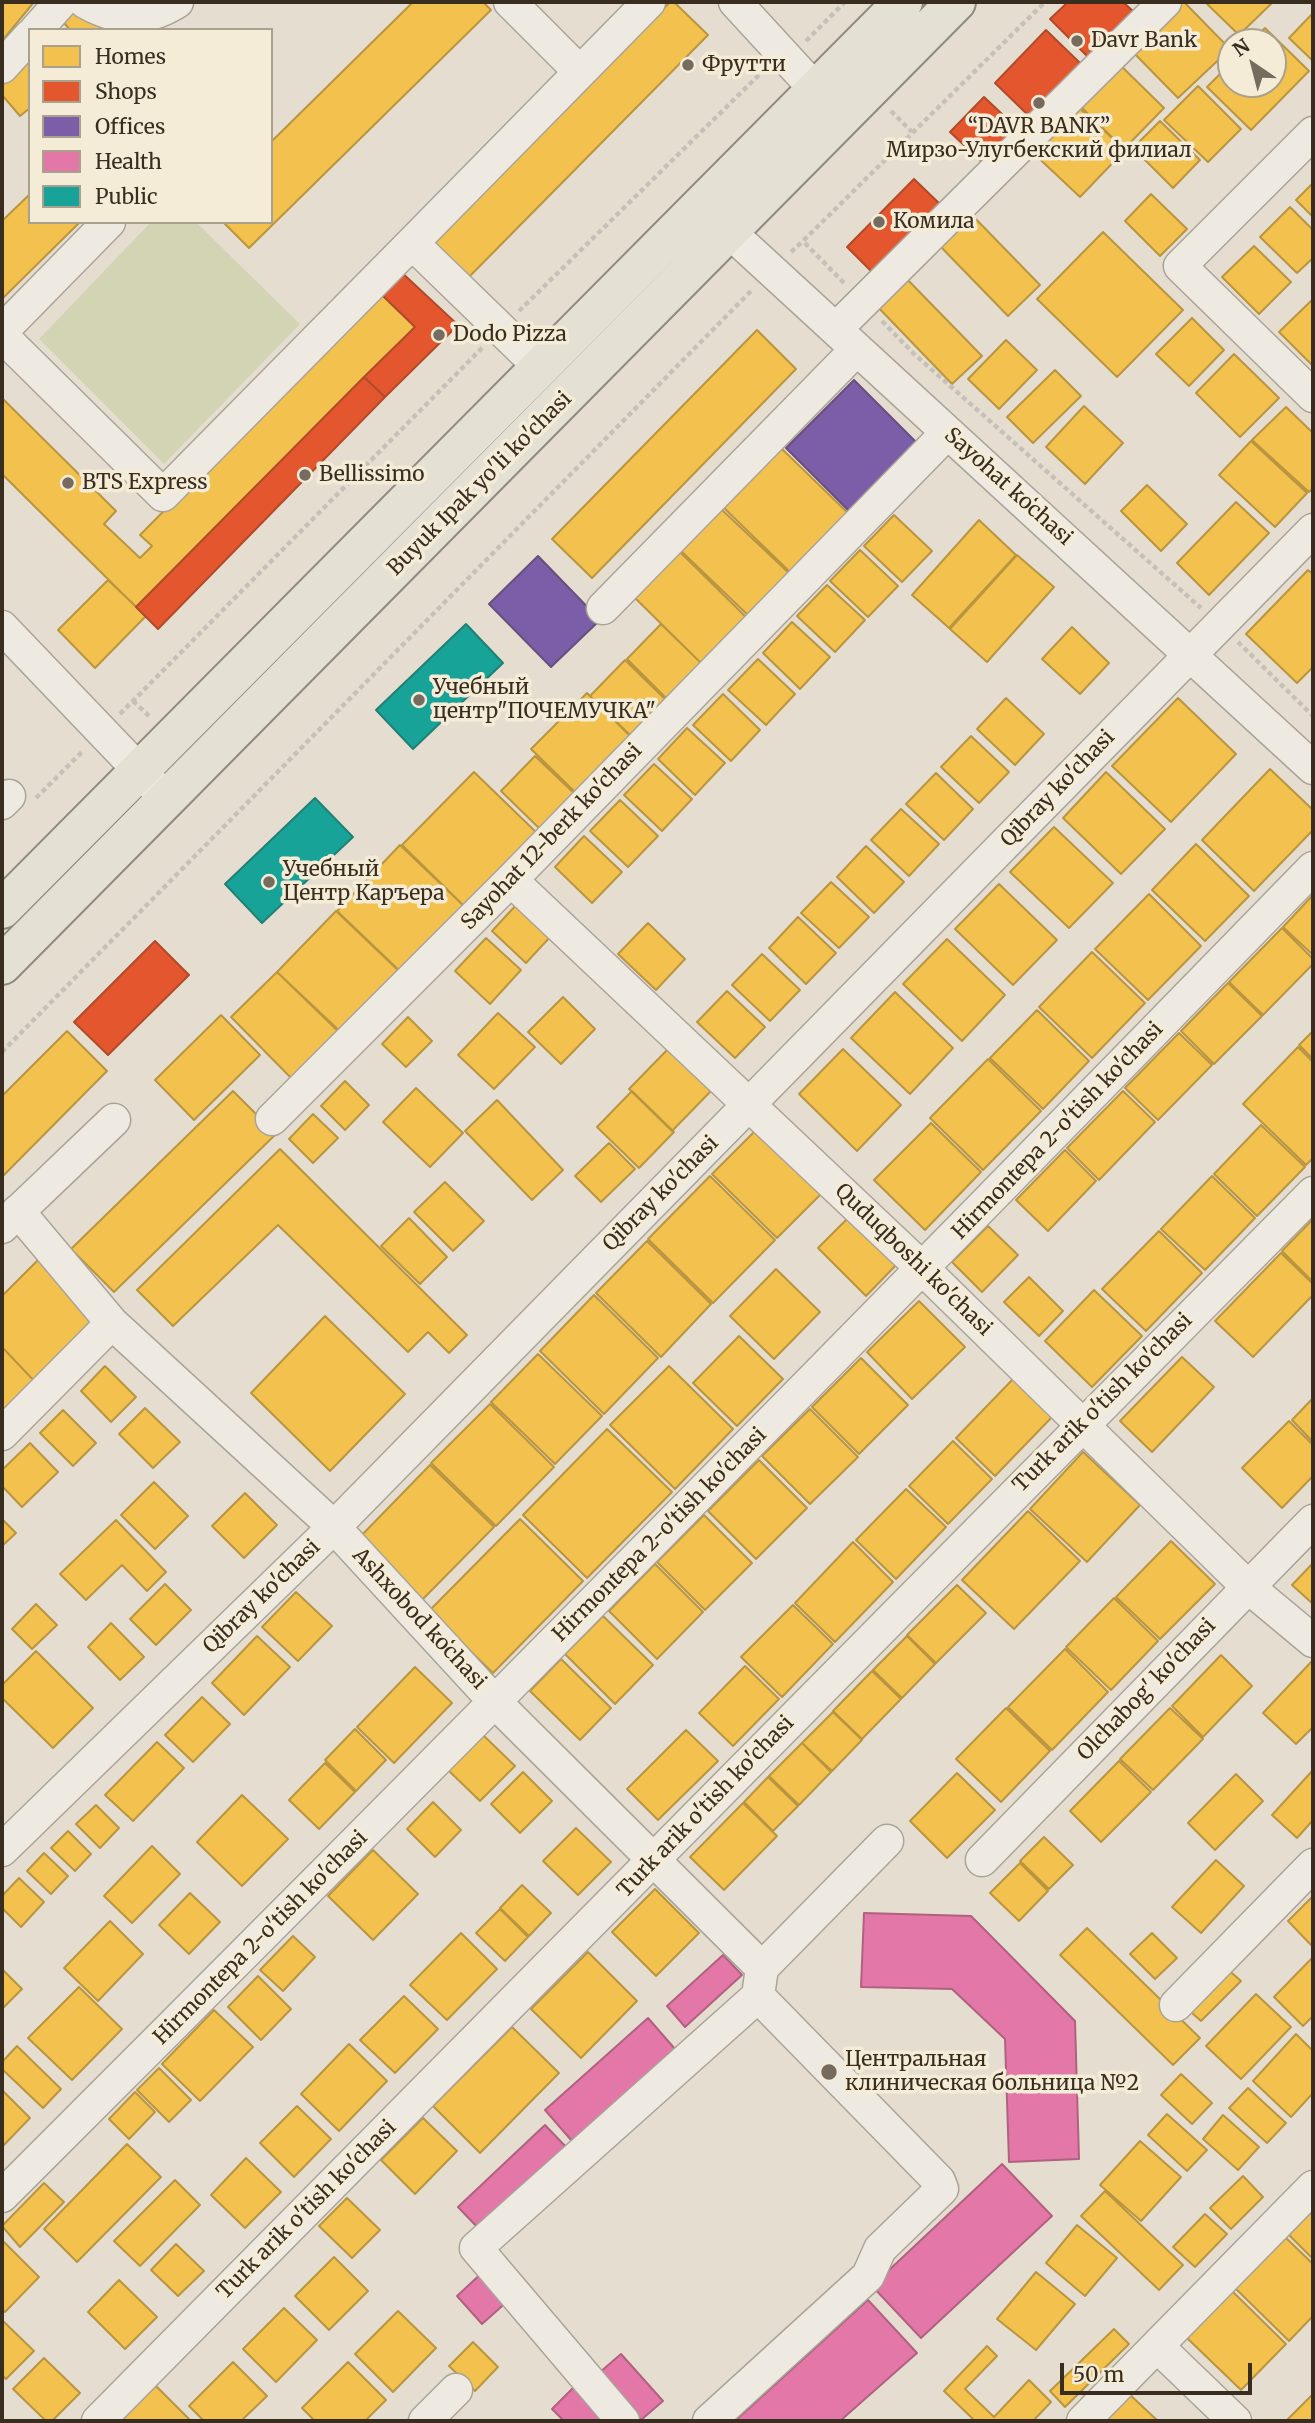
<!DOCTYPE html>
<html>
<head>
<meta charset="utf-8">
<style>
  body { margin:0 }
  #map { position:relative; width:1315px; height:2423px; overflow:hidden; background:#e5ded0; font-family:Merriweather,serif }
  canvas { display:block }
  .frame { position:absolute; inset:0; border:4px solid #392d20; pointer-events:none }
  .legend { position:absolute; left:28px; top:28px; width:245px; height:196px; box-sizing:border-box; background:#f4ecd7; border:2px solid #a9a08e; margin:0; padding:9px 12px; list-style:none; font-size:21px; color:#392d20 }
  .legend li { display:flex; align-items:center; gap:14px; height:35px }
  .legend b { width:35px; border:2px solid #a9a08e }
  .north { position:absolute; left:1217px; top:28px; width:70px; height:70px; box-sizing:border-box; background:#f4ecd7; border:2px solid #a9a08e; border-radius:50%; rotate:325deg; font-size:19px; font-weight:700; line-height:28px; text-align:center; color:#392d20 }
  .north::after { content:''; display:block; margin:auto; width:24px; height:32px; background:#756b5e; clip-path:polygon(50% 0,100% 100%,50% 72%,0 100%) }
  .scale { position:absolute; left:1060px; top:2363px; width:192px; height:32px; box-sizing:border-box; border:4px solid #392d20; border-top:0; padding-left:9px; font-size:21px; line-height:24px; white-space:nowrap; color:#392d20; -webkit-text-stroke:5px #f4ecd7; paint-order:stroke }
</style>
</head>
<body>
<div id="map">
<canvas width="1315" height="2423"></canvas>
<div class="frame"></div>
<ul class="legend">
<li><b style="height:19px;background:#f2c14e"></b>Homes</li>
<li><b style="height:19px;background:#e4572e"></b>Shops</li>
<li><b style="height:19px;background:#7b5ea7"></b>Offices</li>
<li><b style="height:19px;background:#e377a8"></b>Health</li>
<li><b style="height:19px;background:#17a398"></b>Public</li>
</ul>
<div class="north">N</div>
<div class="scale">50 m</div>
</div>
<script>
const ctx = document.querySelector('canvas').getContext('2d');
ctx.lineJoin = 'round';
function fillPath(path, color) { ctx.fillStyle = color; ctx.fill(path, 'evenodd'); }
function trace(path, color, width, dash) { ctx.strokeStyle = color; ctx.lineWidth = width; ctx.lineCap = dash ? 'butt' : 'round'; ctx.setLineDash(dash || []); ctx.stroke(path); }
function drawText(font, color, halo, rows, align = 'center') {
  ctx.font = font + ' Merriweather,serif'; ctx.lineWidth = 7; ctx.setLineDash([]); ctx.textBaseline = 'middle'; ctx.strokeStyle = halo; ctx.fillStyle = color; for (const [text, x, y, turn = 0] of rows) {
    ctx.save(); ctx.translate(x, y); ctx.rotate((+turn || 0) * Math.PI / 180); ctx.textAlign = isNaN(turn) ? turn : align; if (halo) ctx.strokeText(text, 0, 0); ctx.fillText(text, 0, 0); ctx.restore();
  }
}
const green = new Path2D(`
  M151,222H196L300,324L164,464L39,339Z`);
const homes = new Path2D(`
  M2,2H34L2,41Z
  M79,2L102,30H70L59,17Z
  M413,2H483L491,10L249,248L223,222H271V142Z
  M670,2H674L708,35L466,280L431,245Z
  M1173,2H1184L1230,49L1178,98L1127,46Z
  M1205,2H1273L1239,35Z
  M1313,13V61L1289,38Z
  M1265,28L1309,71L1251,130L1207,87L1231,63V84H1273V42H1251Z
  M30,45V108L20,116L2,95V79Z
  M1114,59L1164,108L1124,149L1074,100Z
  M1198,86L1241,129L1208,162L1164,120Z
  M1073,102L1125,150L1080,197L1029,149Z
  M1160,121L1200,160L1173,188L1133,148Z
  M1313,183V217L1296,200Z
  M30,194V222H80L2,299V221Z
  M1151,194L1187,229L1160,256L1125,221Z
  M1290,207L1313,230V258L1297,273L1260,237Z
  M970,213L1040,285L1008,316L938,244Z
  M1103,232L1183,310L1117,377L1037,299Z
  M1254,246L1291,282L1259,314L1222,277Z
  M902,274L982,356L952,384L873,302Z
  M380,293L415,327L136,607L2,474V398L116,511L104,524L140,558L152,546L140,535Z
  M1313,299V366L1279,332Z
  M1192,318L1224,350L1189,386L1156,354Z
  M757,330L796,369L592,578L552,539Z
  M1006,340L1037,370L999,409L968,379Z
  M1234,354L1279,398L1240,437L1196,393Z
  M1055,370L1081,396L1033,443L1007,417Z
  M1084,406L1123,443L1085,484L1046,447Z
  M1286,407L1313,433V488L1309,492L1252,440Z
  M1251,441L1307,493L1275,527L1219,475Z
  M781,448L851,516L793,575L723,507Z
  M1147,485L1187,524L1161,551L1121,511Z
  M1236,502L1269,533L1209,595L1177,563Z
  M720,508L792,576L752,619L680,550Z
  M894,515L932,551L902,582L864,546Z
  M979,520L1016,555L949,628L912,595Z
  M678,550L750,621L705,667L633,596Z
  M860,550L898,586L868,617L830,581Z
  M1017,555L1054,587L987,662L950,629Z
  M1308,570L1313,574V667L1297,683L1246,634Z
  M108,580L146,616L95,668L58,630Z
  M827,585L865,620L835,652L797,616Z
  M792,622L830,657L800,689L763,653Z
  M661,624L705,667L670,702L627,659Z
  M1072,627L1109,663L1080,694L1042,659Z
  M758,659L795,694L766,725L728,690Z
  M625,660L669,703L634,739L590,696Z
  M587,693L633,739L578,795L531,749Z
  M723,694L760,730L731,761L693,725Z
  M1006,698L1044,734L1015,765L977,729Z
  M1178,698L1236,754L1171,822L1112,766Z
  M687,728L725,763L695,795L658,759Z
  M971,736L1009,772L979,803L941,767Z
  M535,756L577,796L543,832L501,791Z
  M654,764L692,799L662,831L624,795Z
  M1270,769L1313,810V830L1254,891L1202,840Z
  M474,772L539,835L467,909L402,845Z
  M1106,772L1165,829L1121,874L1063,818Z
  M936,773L973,809L944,840L906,804Z
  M620,800L658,836L628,867L590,831Z
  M901,809L939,844L909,876L871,840Z
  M1054,827L1113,883L1069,928L1010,872Z
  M584,836L622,872L592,903L555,867Z
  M1196,844L1249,896L1205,941L1152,890Z
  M400,845L467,909L404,975L337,911Z
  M866,846L904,882L874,913L837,877Z
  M831,882L869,917L839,948L801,913Z
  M999,884L1057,940L1013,985L955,929Z
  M1149,894L1201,946L1148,1000L1095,949Z
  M1313,895V955L1283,927Z
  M518,903L552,935L526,963L492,931Z
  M336,911L403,975L345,1036L277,972Z
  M798,917L836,953L806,984L769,948Z
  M648,923L685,959L656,990L618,954Z
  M1282,928L1313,959V964L1263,1015L1229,982Z
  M486,938L521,970L490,1004L455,971Z
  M947,939L1005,995L962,1041L903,984Z
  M1092,952L1145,1003L1092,1058L1039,1007Z
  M762,954L800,990L770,1021L732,985Z
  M277,972L344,1037L297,1084L231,1017Z
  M1228,983L1262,1016L1214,1064L1181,1031Z
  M727,991L765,1027L735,1058L697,1022Z
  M895,992L953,1048L910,1094L851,1038Z
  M563,997L595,1029L561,1064L528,1032Z
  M1037,1010L1089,1061L1043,1109L990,1058Z
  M498,1013L535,1047L494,1089L458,1055Z
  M221,1015L260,1055L194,1120L155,1080Z
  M408,1017L432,1041L406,1067L382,1044Z
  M67,1031L107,1071L2,1177V1096Z
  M1313,1031V1059L1299,1045Z
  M1179,1033L1212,1065L1158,1120L1125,1088Z
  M1298,1047L1313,1062V1158L1306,1165L1243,1104Z
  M668,1049L711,1091L672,1131L629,1089Z
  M843,1049L901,1105L857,1151L799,1094Z
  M988,1059L1041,1111L983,1170L930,1118Z
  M345,1081L369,1105L345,1130L321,1106Z
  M416,1088L463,1133L430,1167L383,1122Z
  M233,1091L276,1134L114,1292L71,1249Z
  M632,1091L674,1132L639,1168L597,1127Z
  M1123,1091L1155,1122L1099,1180L1067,1148Z
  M497,1100L563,1170L532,1200L465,1131Z
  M313,1114L338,1138L313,1163L289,1139Z
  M931,1123L981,1172L925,1230L874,1180Z
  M1261,1125L1305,1167L1257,1216L1214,1174Z
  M756,1130L821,1194L777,1238L712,1174Z
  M609,1143L635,1169L601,1202L575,1176Z
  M280,1149L467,1335L449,1353L428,1332L408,1352L278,1225L173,1326L137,1290Z
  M1065,1150L1096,1181L1048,1231L1016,1200Z
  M710,1176L775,1240L713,1303L648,1239Z
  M1212,1176L1255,1218L1205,1270L1161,1229Z
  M445,1182L484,1221L453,1251L414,1212Z
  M851,1215L899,1262L866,1296L818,1248Z
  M409,1218L447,1257L420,1284L381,1246Z
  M1312,1220L1313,1221V1282L1282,1251Z
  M988,1226L1018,1255L982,1292L952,1262Z
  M1159,1231L1202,1273L1146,1331L1102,1289Z
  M647,1241L711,1304L661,1357L596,1293Z
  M1281,1253L1313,1284V1295L1253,1357L1215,1321Z
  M41,1257L103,1321L38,1385L2,1347V1296Z
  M776,1269L820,1312L774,1359L730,1316Z
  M1029,1277L1063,1311L1039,1336L1004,1302Z
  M1094,1290L1142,1336L1092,1387L1045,1341Z
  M594,1295L658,1358L604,1414L540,1351Z
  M919,1301L965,1347L912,1399L867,1352Z
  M325,1316L405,1394L330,1471L251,1393Z
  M739,1336L783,1379L737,1426L693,1383Z
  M2,1347L38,1385L2,1419Z
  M538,1354L602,1416L555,1464L491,1402Z
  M1182,1357L1214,1387L1152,1452L1120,1421Z
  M861,1358L908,1405L859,1454L812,1407Z
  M105,1366L136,1397L111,1422L81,1391Z
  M669,1366L733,1429L675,1489L610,1425Z
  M1014,1378L1053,1416L995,1476L956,1438Z
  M1313,1398V1442L1292,1420Z
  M490,1404L554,1467L496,1526L431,1463Z
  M145,1408L180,1442L153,1468L119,1434Z
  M810,1409L858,1457L810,1504L762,1456Z
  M63,1410L96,1443L73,1466L40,1433Z
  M1289,1421L1313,1445V1476L1282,1508L1242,1468Z
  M607,1429L672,1492L587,1578L523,1515Z
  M953,1441L992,1479L948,1524L909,1486Z
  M30,1443L58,1472L22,1507L2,1486V1470Z
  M1083,1452L1140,1505L1087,1562L1030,1509Z
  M759,1460L807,1508L756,1559L708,1511Z
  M430,1465L494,1527L420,1602L357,1540Z
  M154,1482L188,1516L155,1549L121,1515Z
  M906,1489L946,1527L896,1579L856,1540Z
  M245,1493L277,1525L244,1558L212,1526Z
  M1028,1511L1080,1561L1014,1629L962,1580Z
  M704,1515L752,1563L705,1610L657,1562Z
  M2,1519L16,1533L2,1546Z
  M520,1519L583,1581L493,1673L429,1611Z
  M116,1520L166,1572L147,1591L122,1565L86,1600L60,1574Z
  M1171,1541L1215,1584L1160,1639L1116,1597Z
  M853,1542L893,1582L835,1642L795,1603Z
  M1313,1563V1604L1292,1585Z
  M655,1564L703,1612L657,1659L609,1611Z
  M165,1584L191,1610L156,1645L130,1619Z
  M957,1585L986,1613L936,1663L907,1635Z
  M296,1592L332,1626L298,1661L262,1627Z
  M1114,1598L1158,1641L1111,1690L1066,1647Z
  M36,1604L57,1625L32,1649L12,1629Z
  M793,1605L833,1644L782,1697L741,1657Z
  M603,1616L653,1665L615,1704L565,1654Z
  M111,1623L144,1657L120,1680L88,1647Z
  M257,1636L290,1667L244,1715L212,1683Z
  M907,1636L935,1664L902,1698L873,1670Z
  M1065,1649L1108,1692L1052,1750L1008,1707Z
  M36,1651L93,1708L53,1748L2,1698V1685Z
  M1221,1655L1252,1686L1203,1737L1172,1706Z
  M561,1659L611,1708L580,1740L530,1691Z
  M1313,1660V1727L1296,1744L1263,1713Z
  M745,1666L779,1699L733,1746L699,1713Z
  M415,1667L452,1703L394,1763L357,1727Z
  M872,1671L901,1699L862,1739L833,1711Z
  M202,1697L230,1724L193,1762L165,1735Z
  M1006,1708L1050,1751L1001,1802L956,1759Z
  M1170,1708L1203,1739L1153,1790L1120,1759Z
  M833,1712L862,1740L832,1771L802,1743Z
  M355,1729L386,1760L356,1791L325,1760Z
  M686,1730L718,1761L658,1820L627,1789Z
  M483,1735L515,1766L480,1801L448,1770Z
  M157,1742L184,1768L133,1821L105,1795Z
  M802,1743L831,1772L799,1805L769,1776Z
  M1119,1761L1151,1792L1101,1842L1070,1811Z
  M325,1763L355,1792L319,1829L289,1800Z
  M1313,1770V1820L1297,1838L1272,1815Z
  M523,1772L552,1801L520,1833L491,1804Z
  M957,1773L995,1810L947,1858L910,1821Z
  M1236,1774L1263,1801L1215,1850L1188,1823Z
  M768,1777L798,1806L773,1831L744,1802Z
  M242,1795L288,1839L242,1886L197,1842Z
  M433,1802L461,1830L435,1857L407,1829Z
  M743,1803L777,1836L724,1890L690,1857Z
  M96,1805L119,1828L100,1848L76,1824Z
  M576,1828L611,1862L578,1895L543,1861Z
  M68,1831L91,1854L75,1871L51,1848Z
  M1044,1837L1073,1865L1049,1889L1020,1861Z
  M152,1846L180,1874L132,1923L104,1896Z
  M373,1850L418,1894L373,1940L328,1896Z
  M44,1853L68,1876L51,1894L27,1871Z
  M1216,1860L1244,1886L1201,1933L1172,1907Z
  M1020,1863L1048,1891L1019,1921L990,1893Z
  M19,1878L44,1902L21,1927L2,1908V1896Z
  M522,1885L551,1913L529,1936L500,1908Z
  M655,1889L699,1933L656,1976L612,1932Z
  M190,1893L220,1922L189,1954L159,1925Z
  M1313,1896V1947L1288,1921Z
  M500,1909L528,1937L505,1961L476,1933Z
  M110,1921L143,1954L98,2001L64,1968Z
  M1087,1928L1200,2038L1173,2065L1060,1955Z
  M461,1933L497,1969L447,2020L410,1985Z
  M1152,1933L1177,1958L1155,1979L1130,1954Z
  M293,1936L315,1957L283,1991L260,1970Z
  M588,1952L637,2001L581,2058L531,2009Z
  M1313,1957V2016L1303,2026L1274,1997Z
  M1224,1966L1241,1981L1201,2021L1184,2006Z
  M2,1969L22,1989L2,2009Z
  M258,1976L291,2009L261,2040L228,2007Z
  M79,1987L122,2029L72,2080L28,2038Z
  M1256,1994L1291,2027L1241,2079L1206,2046Z
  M404,1996L438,2029L395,2073L360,2040Z
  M214,2010L253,2047L200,2101L162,2064Z
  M512,2027L559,2073L480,2153L433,2106Z
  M1296,2034L1313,2051V2093L1291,2117L1253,2081Z
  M349,2044L387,2081L339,2131L301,2094Z
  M17,2046L61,2089L43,2108L2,2069V2062Z
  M159,2068L191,2100L169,2122L137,2090Z
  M1181,2074L1212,2103L1192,2124L1161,2095Z
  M1248,2088L1286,2123L1267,2143L1229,2108Z
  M2,2090L30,2118L2,2147Z
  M135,2092L155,2112L129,2139L109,2119Z
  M297,2106L331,2139L294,2177L260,2143Z
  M1167,2114L1207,2150L1187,2171L1148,2135Z
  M1223,2115L1259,2147L1238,2170L1203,2139Z
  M423,2118L457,2151L415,2194L381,2160Z
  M1140,2141L1181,2177L1141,2221L1100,2185Z
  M127,2144L161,2177L77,2262L44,2229Z
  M246,2158L281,2192L245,2228L211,2195Z
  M1243,2176L1263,2197L1231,2229L1210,2208Z
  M175,2180L200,2205L140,2266L114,2241Z
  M44,2183L64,2202L20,2247L2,2226Z
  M1105,2191L1183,2265L1159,2290L1081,2216Z
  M347,2198L380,2230L352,2258L319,2226Z
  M1313,2207V2259L1288,2234Z
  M1205,2214L1227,2234L1195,2267L1173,2247Z
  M1077,2225L1117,2258L1085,2296L1046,2263Z
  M1285,2237L1313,2264V2316L1289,2341L1235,2288Z
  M2,2240L39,2277L5,2312L2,2309Z
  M176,2244L204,2271L178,2296L151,2270Z
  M334,2257L368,2291L329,2330L295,2296Z
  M1036,2272L1075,2304L1036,2350L997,2319Z
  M119,2280L157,2317L125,2349L88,2312Z
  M1232,2291L1286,2344L1241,2390L1187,2338Z
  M284,2308L317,2340L276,2382L243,2349Z
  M398,2311L436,2348L393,2392L355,2354Z
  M2,2320L34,2351L6,2379L2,2375Z
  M1114,2329L1129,2344L1065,2407L1050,2391Z
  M473,2342L498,2367L475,2391L449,2366Z
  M987,2346L997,2356L965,2389L994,2417L1029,2380L1051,2402L1033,2421H975L944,2391Z
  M44,2358L80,2393L52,2421H46L13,2389Z
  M233,2362L267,2396L241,2421H204L189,2406Z
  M348,2362L386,2400L365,2421H315L302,2408Z
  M155,2385L191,2421H126L122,2417Z
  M1128,2393L1158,2421H1100Z
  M1313,2394V2421H1286Z`);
const shops = new Path2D(`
  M1068,2H1123L1134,12L1089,58L1050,19Z
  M1046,30L1081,64L1030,117L995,83Z
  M984,97L1019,130L985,165L950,132Z
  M914,179L944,208L877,277L847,247Z
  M399,270L458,325L385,397L364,377L415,327L380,293Z
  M364,377L385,397L158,629L136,607Z
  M155,941L189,975L108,1055L74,1022Z`);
const offices = new Path2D(`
  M854,380L921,447L853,515L786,448Z
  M538,556L600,620L551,667L489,604Z`);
const health = new Path2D(`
  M864,1913L971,1916L1075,2021L1079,2159L1009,2162L1005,2039L952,1989L861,1987Z
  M723,1955L742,1975L685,2027L667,2006Z
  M648,2018L675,2049L572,2141L545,2110Z
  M545,2125L568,2149L481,2231L458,2207Z
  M1002,2164L1052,2216L921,2338L872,2286Z
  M485,2270L510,2299L482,2324L457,2296Z
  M868,2300L917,2353L840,2421H735Z
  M621,2354L663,2401L641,2420L599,2373Z
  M574,2387L609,2421H564L552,2409Z`);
const public = new Path2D(`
  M466,624L503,663L413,749L376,710Z
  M315,798L353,837L262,923L225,884Z`);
const path = new Path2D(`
  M806,41L845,2
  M891,111L912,132
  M791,252L803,241
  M844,283L803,241L1045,2
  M519,311L762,72
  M882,321L913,353L1201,608
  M1238,642L1313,716
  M133,701L149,716
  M120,714L483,347
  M36,798L84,750
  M2,1052L752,290`);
const minor = new Path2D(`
  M85,2C117,20 145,22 177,2
  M510,2L580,72
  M735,2L816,90
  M36,30L61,2
  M2,67L30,36
  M1313,133L1180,266L1313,396
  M711,215L1313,768
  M412,243L649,2
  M836,329L1165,2
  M2,331L109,222
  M2,336L163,495L412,243L541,368
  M603,608L857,349
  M2,627L156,788
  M2,803L9,796
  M511,880L923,1269L1247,1586L1313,1641
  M272,1119L511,880L947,433
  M18,1211L112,1323L334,1527L495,1702L762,1968
  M2,1227L114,1120
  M2,1434L112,1323
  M2,1850L334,1527L1313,530
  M982,1860L1313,1521
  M1176,2005L1313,1865
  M2,2196C442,1757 879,1314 1313,868
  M1158,2347L1235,2421
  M98,2421L1313,1193
  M425,2421L456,2390
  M623,2421L476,2248L758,1996
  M709,2421L868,2276L880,2249L942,2189L939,2181L758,1996L762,1968L887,1841
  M1083,2421L1313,2187`);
const major = new Path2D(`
  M2,909L903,2
  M2,965L956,2`);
const markers = [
  [1077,41,7,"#756b5e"],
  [688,65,7,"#756b5e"],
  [1039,103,7,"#756b5e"],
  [879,222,7,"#756b5e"],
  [439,335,7,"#756b5e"],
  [305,475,7,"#756b5e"],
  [68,483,7,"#756b5e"],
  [419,700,7,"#756b5e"],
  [269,882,7,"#756b5e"],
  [829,2072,9,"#756b5e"]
];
const poiNames = [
  ["Davr Bank",1091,41],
  ["Фрутти",702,65],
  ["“DAVR BANK”",1039,127,"center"],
  ["Мирзо-Улугбекский филиал",1039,151,"center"],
  ["Комила",893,222],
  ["Dodo Pizza",453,335],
  ["Bellissimo",319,475],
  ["BTS Express",82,483],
  ["Учебный",433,688],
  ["центр\"ПОЧЕМУЧКА\"",433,712],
  ["Учебный",283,870],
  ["Центр Каръера",283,894],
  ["Центральная",845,2060],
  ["клиническая больница №2",845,2084]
];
const streetNames = [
  ["Buyuk Ipak yo'li ko'chasi",480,484,-45],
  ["Sayohat koʻchasi",1008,487,42],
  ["Qibray ko'chasi",1058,789,-46],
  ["Sayohat 12-berk ko'chasi",552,837,-46],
  ["Hirmontepa 2-o'tish ko'chasi",1058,1131,-46],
  ["Qibray ko'chasi",661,1194,-45],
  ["Quduqboshi ko'chasi",913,1260,44],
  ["Turk arik o'tish ko'chasi",1103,1403,-45],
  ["Hirmontepa 2-o'tish ko'chasi",660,1535,-45],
  ["Qibray ko'chasi",262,1597,-44],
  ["Ashxobod koʻchasi",419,1619,47],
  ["Olchabog' ko'chasi",1147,1690,-46],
  ["Turk arik o'tish ko'chasi",706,1807,-46],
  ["Hirmontepa 2-o'tish ko'chasi",261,1938,-45],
  ["Turk arik o'tish ko'chasi",307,2210,-45]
];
fillPath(green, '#d3d4b3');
fillPath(homes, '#f2c14e');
trace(homes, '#ba9540', 2);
fillPath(shops, '#e4572e');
trace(shops, '#b14a2a', 2);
fillPath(offices, '#7b5ea7');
trace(offices, '#674f7e', 2);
fillPath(health, '#e377a8');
trace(health, '#b0617f', 2);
fillPath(public, '#17a398');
trace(public, '#218074', 2);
trace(minor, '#aaa398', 35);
trace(major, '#90897f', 42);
trace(path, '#c6c1b8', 4.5, [5, 3.5]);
trace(minor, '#eeeae1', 32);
trace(major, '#e4e0d3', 38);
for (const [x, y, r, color] of markers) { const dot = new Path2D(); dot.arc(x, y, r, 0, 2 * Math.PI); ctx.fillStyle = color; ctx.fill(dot); trace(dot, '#f4ecd7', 2.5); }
drawText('21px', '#392d20', '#f4ecd7', poiNames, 'left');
drawText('21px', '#392d20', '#f4ecd7', streetNames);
</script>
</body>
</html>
